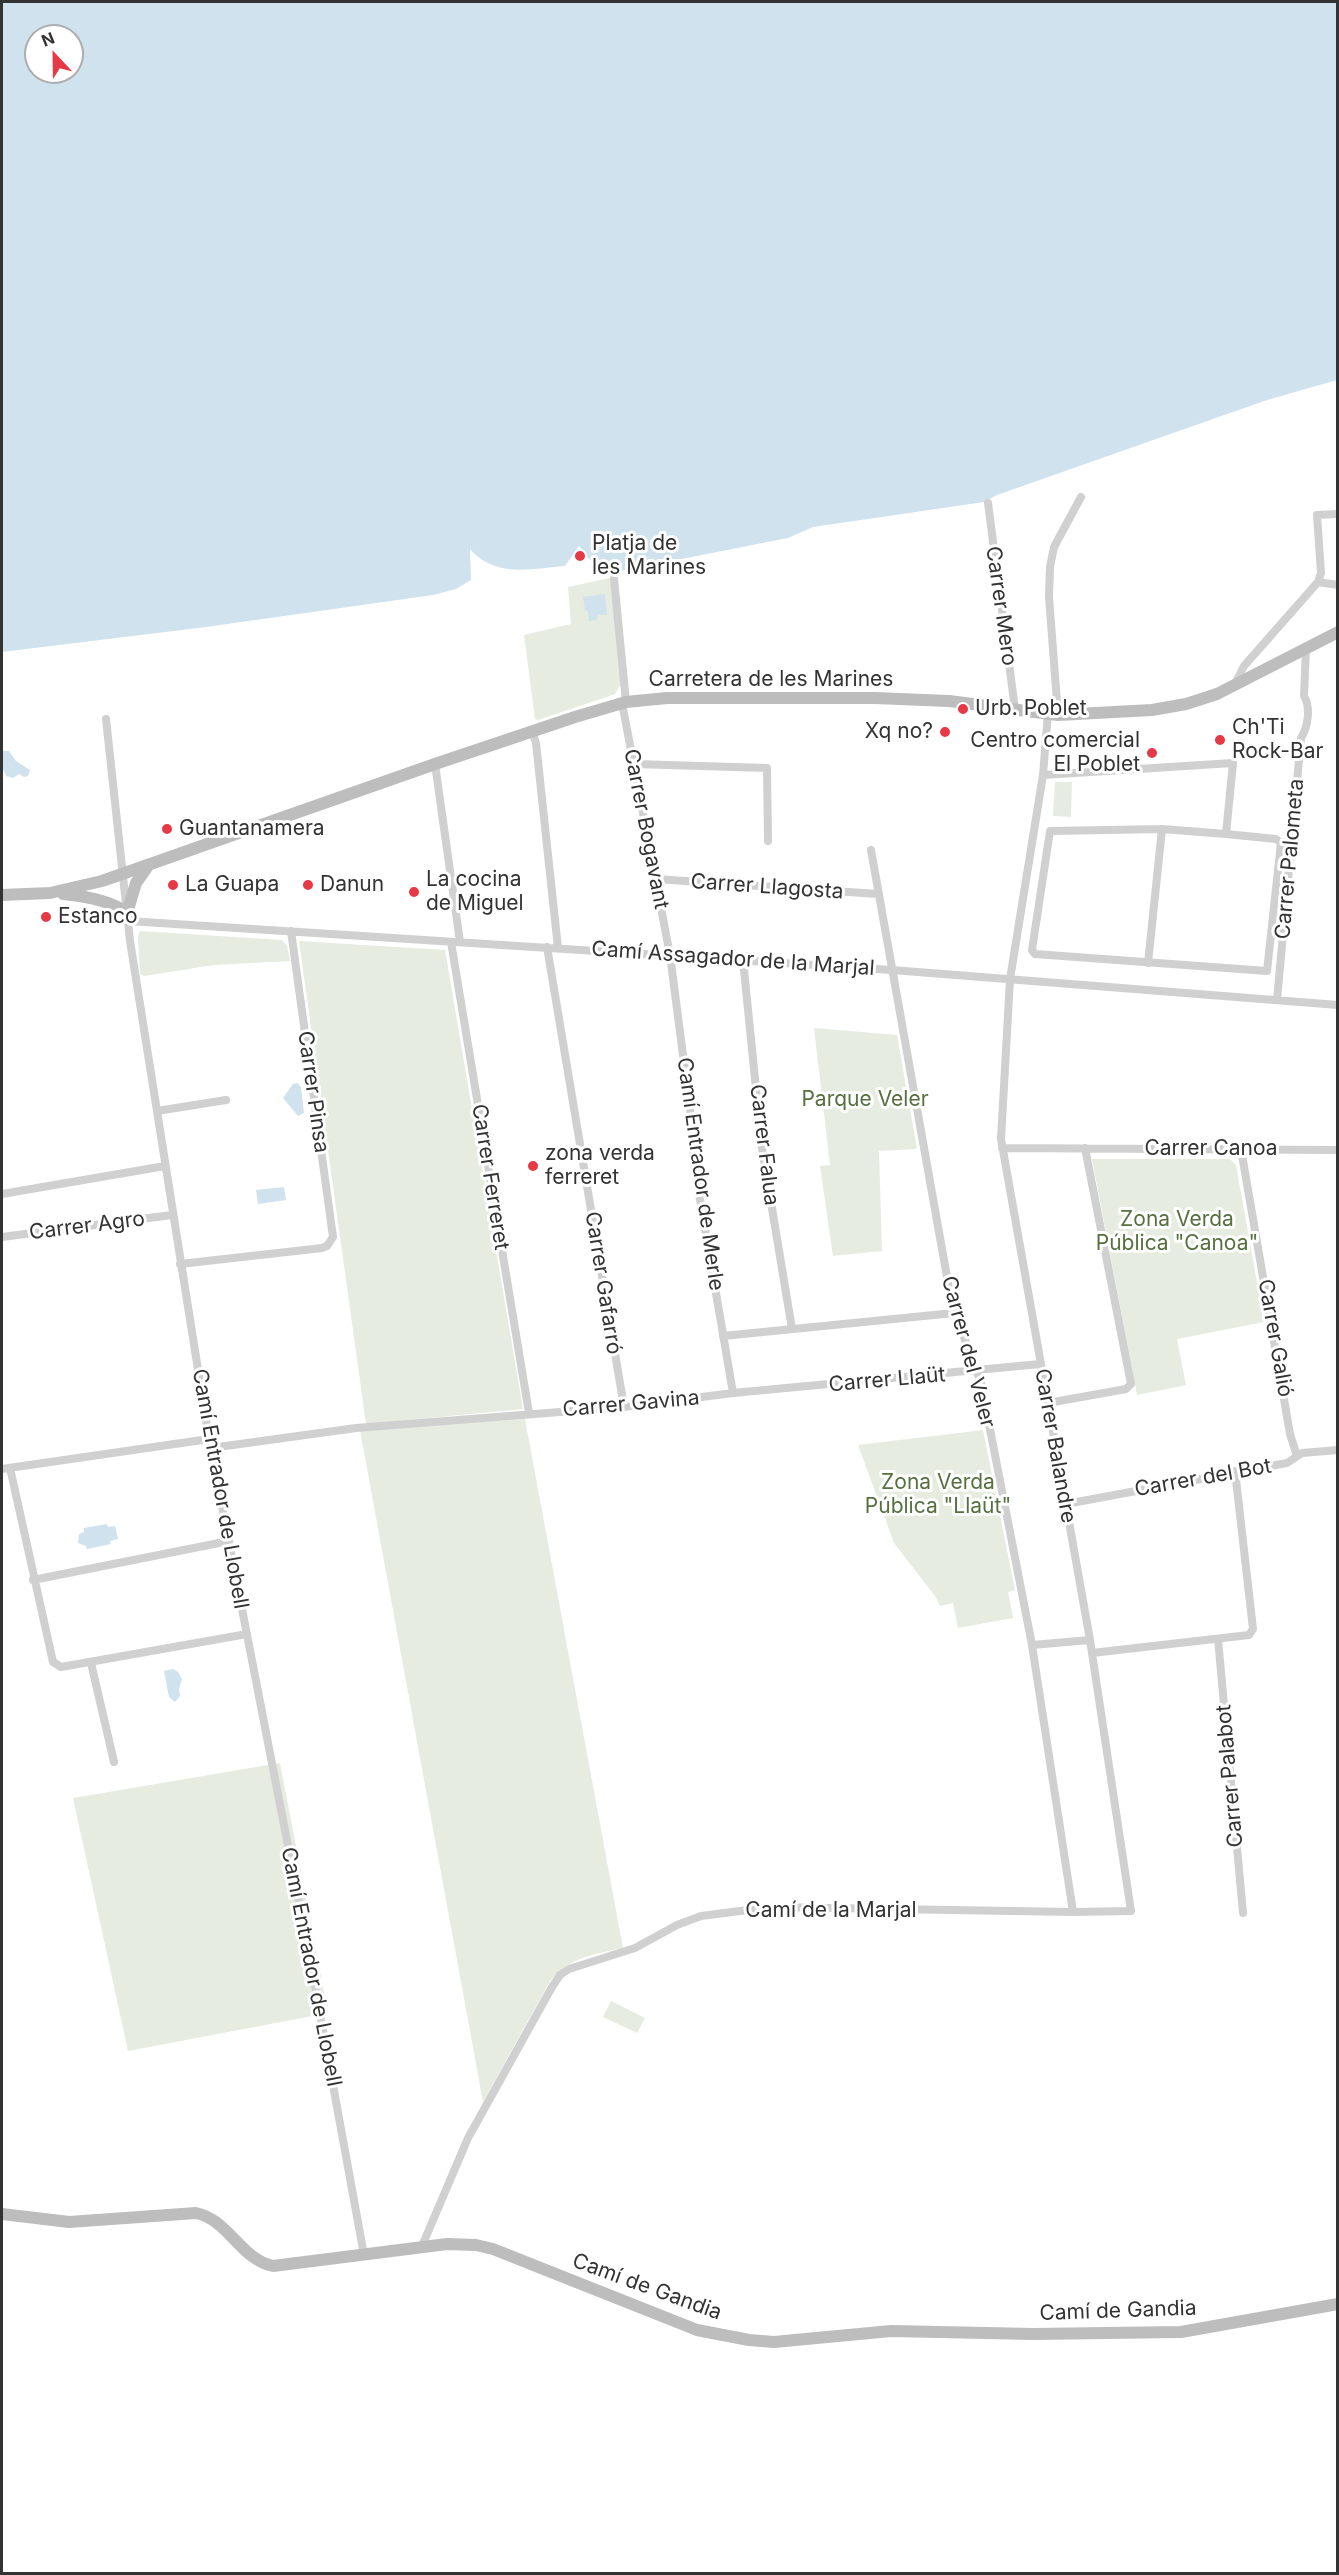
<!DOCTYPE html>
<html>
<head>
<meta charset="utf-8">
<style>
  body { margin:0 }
  #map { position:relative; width:1339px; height:2575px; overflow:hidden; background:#fff; font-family:Inter,sans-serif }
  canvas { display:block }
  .frame { position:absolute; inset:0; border:3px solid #333; pointer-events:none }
  .north { position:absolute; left:24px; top:24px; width:60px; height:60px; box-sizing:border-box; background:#fff; border:2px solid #adadad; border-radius:50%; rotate:338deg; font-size:16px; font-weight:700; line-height:24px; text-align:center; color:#333 }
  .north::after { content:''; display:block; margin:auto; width:21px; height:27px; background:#e63946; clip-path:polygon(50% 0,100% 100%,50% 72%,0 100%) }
</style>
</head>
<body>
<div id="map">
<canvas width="1339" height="2575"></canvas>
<div class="frame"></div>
<div class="north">N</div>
</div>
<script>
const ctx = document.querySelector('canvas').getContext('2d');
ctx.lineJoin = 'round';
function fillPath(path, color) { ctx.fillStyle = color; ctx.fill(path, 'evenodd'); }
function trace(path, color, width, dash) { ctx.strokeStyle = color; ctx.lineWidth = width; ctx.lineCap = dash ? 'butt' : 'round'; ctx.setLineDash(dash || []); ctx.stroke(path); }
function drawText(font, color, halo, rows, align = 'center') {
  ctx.font = font + ' Inter,sans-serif'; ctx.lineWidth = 6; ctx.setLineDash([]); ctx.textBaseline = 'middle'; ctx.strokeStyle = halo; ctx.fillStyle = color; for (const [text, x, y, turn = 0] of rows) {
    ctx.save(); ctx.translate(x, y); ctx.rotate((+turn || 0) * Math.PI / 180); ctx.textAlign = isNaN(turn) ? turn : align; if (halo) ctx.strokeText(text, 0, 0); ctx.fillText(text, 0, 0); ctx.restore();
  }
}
const green = new Path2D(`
  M610,578L621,684L615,694L538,720L535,719L524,635L571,624L568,587Z
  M1055,782H1072L1071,817L1053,816Z
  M140,931L282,940L287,946L290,961L214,965L144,976L140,974L138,937Z
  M299,941L445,950L523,1409L366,1424Z
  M814,1028L897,1035L917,1149L879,1151L882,1251L833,1256L820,1166L830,1165Z
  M1092,1159H1230L1236,1165L1264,1322L1177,1339L1186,1385L1137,1395Z
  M525,1419L623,1948C595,1954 570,1957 550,1981L483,2102L360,1430Z
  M983,1430L1015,1590L1008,1592L1013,1618L958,1628L953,1603L940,1606L935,1596L894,1543L858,1445Z
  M280,1763L328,2013L128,2051L73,1798Z
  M611,2001L645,2018L637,2033L603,2017Z`);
const water = new Path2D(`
  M2,2H1337V380L1267,400L997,495L984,502L813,527L788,538L621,571L612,566C595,569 588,559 579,546L565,566C531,569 495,578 470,549L471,580L456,589L433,595L206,627L2,652ZM36,36H72V72H36Z
  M605,594L607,615H598L597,620L589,621L588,611L585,610L583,597Z
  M2,751H9L16,761L30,770L28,776L24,777L19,774L13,778L6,776L2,767Z
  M297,1083L301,1087L304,1113L298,1116L283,1098L293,1084Z
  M284,1187L286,1200L258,1204L256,1190Z
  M107,1524L108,1527L115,1526L118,1539L110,1541L111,1544L87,1549L86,1546L78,1543L79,1534L84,1532V1528Z
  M173,1669L178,1672L182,1679L179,1689L180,1696L175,1702L169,1697L164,1671Z`);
const street = new Path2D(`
  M988,503L1015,709
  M614,579L626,702
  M1318,582L1321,573L1317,515L1338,514
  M1235,684L1244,666L1318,582L1338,585
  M622,703L670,955L694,1140L693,1158L733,1393
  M1058,715L1049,597L1050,567L1054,547L1081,497
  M106,719L130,941L209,1439L310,1959L364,2255
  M532,731L536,743L558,948
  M435,764L460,942
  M634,764L767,768L768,841
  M1043,775L1233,763L1226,834L1162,829L1050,831L1032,950L1035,954L1267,971L1281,843L1276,839L1226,834
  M871,850L952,1305L981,1383L1032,1645L1073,1912
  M656,879L878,894
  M128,921L892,970L1338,1005
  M451,942L529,1413
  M547,947L624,1407
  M743,960L762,1148L792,1329
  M1148,963L1162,829
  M1277,1000L1301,738C1308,727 1311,708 1304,696L1306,648
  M157,1111L226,1100
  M1002,1148L1338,1150
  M1241,1149L1290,1434L1297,1456
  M2,1194L165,1166
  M2,1237L172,1215
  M180,1264L322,1248L327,1246L333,1237L291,931
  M723,1336L954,1313
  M1048,1403L1126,1389L1131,1384L1085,1148
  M211,1448L356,1428L624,1407L733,1393L1040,1364
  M10,1468L53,1662L61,1667L247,1634
  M2,1469L209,1439
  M1066,1504L1287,1463L1302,1453L1338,1450
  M33,1580L229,1541
  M1218,1639L1243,1913
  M1032,1645L1090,1640
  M1092,1653L1249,1635L1253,1629L1235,1471
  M91,1663L114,1762
  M422,2246L468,2138L552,1987L560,1975L569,1969L635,1948L677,1925L701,1916L771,1907L1073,1912L1131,1911L1090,1640L1001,1139L1010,979L1043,775L1048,713`);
const secondary = new Path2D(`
  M63,894C83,896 111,900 127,913L136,883L148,866
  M2,895L50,893L102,881L435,764L575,717L626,702L667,698H875L949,701L1058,715L1152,710L1186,704L1217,694L1338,632
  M2,2214L69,2222L196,2213C229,2220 240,2259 273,2266L447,2244L476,2245L493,2249L697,2330L749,2340L774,2342L891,2331L1033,2334L1181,2332L1338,2304`);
const markers = [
  [580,556,6,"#e63946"],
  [963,709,6,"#e63946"],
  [945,732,6,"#e63946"],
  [1220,740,6,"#e63946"],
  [1152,753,6,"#e63946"],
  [167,829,6,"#e63946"],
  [173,885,6,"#e63946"],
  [308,885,6,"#e63946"],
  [414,892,6,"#e63946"],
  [46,917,6,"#e63946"],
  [533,1166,6,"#e63946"]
];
const poiNames = [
  ["Platja de",592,544],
  ["les Marines",592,568],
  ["Urb. Poblet",975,709],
  ["Ch'Ti",1232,728],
  ["Rock-Bar",1232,752],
  ["Xq no?",933,732,"right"],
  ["Centro comercial",1140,741,"right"],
  ["El Poblet",1140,765,"right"],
  ["Guantanamera",179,829],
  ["La cocina",426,880],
  ["de Miguel",426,904],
  ["La Guapa",185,885],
  ["Danun",320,885],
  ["Estanco",58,917],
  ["zona verda",545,1154],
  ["ferreret",545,1178]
];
const streetNames = [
  ["Carrer Mero",1001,606,82],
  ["Carretera de les Marines",771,680],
  ["Carrer Bogavant",646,829,79],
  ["Carrer Palometa",1290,859,-85],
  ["Carrer Llagosta",767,887,4],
  ["Camí Assagador de la Marjal",733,959,4],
  ["Carrer Pinsa",313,1092,82],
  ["Carrer Falua",764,1145,83],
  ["Carrer Canoa",1211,1149],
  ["Camí Entrador de Merle",700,1174,82],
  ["Carrer Ferreret",490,1177,81],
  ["Carrer Agro",87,1226,-7],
  ["Carrer Gafarró",603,1283,81],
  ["Carrer Galió",1275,1338,80],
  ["Carrer del Veler",968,1352,75],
  ["Carrer Llaüt",887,1380,-5],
  ["Carrer Gavina",631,1404,-5],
  ["Carrer Balandre",1055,1446,80],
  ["Carrer del Bot",1203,1478,-10],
  ["Camí Entrador de Llobell",220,1489,80],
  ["Carrer Palabot",1230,1776,-95],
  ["Camí de la Marjal",831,1911],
  ["Camí Entrador de Llobell",311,1967,79],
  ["Camí de Gandia",647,2287,20],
  ["Camí de Gandia",1118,2311,-2]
];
const parkNames = [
  ["Parque Veler",865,1100],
  ["Zona Verda",1177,1220],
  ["Pública \"Canoa\"",1177,1244],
  ["Zona Verda",938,1483],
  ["Pública \"Llaüt\"",938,1507]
];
fillPath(green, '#e6ecdf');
fillPath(water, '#cfe2ee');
trace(street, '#d0d0d0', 8);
trace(secondary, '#bdbdbd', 12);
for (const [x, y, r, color] of markers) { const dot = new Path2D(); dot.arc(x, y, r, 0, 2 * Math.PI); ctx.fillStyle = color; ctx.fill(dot); trace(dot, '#fff', 2); }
drawText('21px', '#333', '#fff', poiNames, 'left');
drawText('21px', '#333', '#fff', streetNames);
drawText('21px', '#56703f', '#fff', parkNames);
</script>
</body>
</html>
